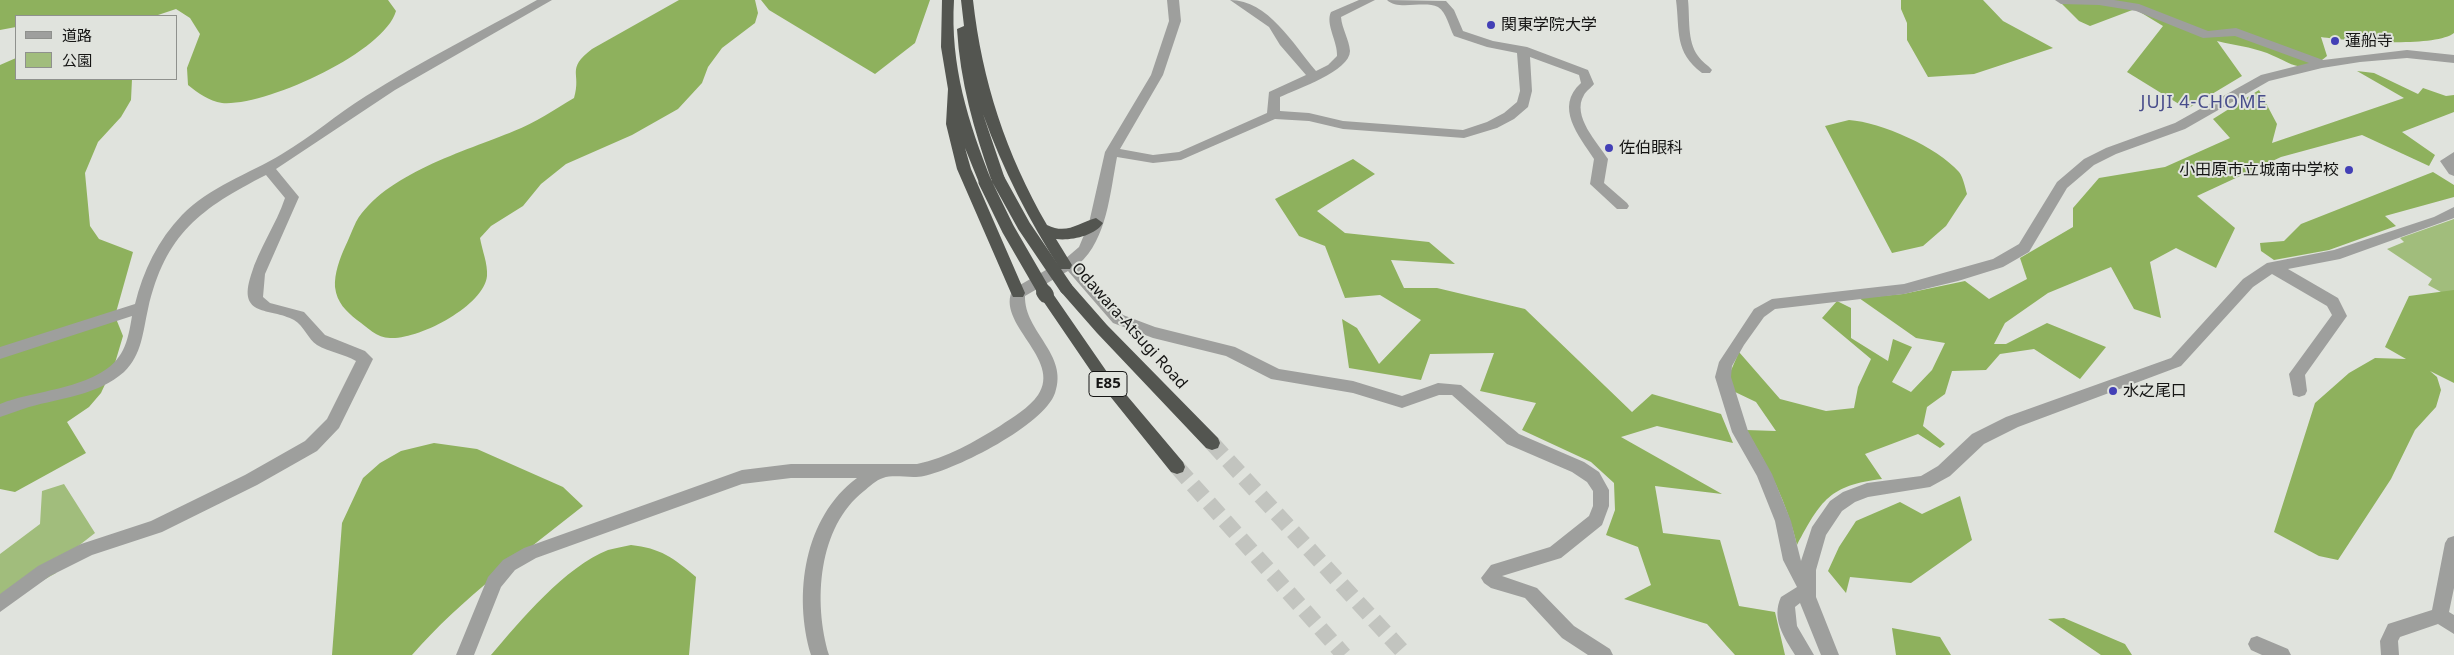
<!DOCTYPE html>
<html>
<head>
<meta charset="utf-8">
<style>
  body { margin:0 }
  #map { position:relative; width:2454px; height:655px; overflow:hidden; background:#e0e3dd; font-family:"Noto Sans","Noto Sans JP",sans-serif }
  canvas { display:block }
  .legend { position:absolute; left:15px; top:15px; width:162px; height:65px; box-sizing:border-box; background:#e0e3dd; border:1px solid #8f918d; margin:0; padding:6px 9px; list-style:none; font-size:15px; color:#151514 }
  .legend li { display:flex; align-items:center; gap:10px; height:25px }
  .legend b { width:25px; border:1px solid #8f918d }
</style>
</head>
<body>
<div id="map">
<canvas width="2454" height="655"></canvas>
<ul class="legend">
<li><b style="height:6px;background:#9e9f9d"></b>道路</li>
<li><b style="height:14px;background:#a1bd7c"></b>公園</li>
</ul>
</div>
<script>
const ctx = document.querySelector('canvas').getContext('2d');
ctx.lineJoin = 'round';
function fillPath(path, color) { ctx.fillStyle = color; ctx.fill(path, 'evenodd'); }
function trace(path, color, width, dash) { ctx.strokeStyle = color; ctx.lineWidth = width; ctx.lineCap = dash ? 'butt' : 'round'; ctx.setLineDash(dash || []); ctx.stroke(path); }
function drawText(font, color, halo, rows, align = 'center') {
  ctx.font = font + ' "Noto Sans","Noto Sans JP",sans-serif'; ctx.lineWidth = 4; ctx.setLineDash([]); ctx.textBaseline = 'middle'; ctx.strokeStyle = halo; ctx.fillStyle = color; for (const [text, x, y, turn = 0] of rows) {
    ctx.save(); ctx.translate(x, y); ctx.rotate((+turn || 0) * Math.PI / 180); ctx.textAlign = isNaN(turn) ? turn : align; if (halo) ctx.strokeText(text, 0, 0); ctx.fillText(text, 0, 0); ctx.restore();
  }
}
const green = new Path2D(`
  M2454,219V299L2428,285L2432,279L2387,249L2404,242L2400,238Z
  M64,484L95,533L59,561L56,573L12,598L0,608V554L40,524L42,491Z`);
const forest = new Path2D(`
  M0,0H388L396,11C384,53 264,107 222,103C209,101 198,93 188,85L187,68L200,34L190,18L176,9L155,16H16V27L0,30Z
  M679,0H755L758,13L755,23L722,48L708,67L702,83L678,109L632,135L566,164L541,184L523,206L491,226L480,238C482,250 488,264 487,276C484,306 418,340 390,338C377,338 367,327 357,320C346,311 337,303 335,287C334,274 340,258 345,247C349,239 352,230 356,222C384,174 466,151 514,131C535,123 555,109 574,98C582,72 565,70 592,49Z
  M761,0H930L915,43L875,74L769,10Z
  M1901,0H1983L2003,21L2053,48L1974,74L1928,77L1907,40V23L1901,9Z
  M2058,0H2454V33C2435,48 2347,41 2321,37L2327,56C2303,77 2292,63 2267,53C2251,47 2233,45 2217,41L2242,76L2187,109L2127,72L2163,26L2135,9L2090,26L2079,21Z
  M16,58V79H132L131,100L121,117L98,142L85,173L90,226L99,239L133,252L115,316L123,336L115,363L101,393L89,407L67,422L86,453L15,492L0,489V65Z
  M2357,71L2374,73L2418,94L2423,88L2446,96L2454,95V112L2402,132L2435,155L2429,166L2362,135L2281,157L2197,196L2235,228L2216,268L2176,248L2150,262L2161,318L2134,309L2111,267L2048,293L2005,323L1994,344H2006L2047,323L2106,347L2080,379L2034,349L2000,354L1986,370L1952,371L1945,394L1927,407L1923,426L1945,444L1940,448L1918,434L1865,454L1882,479C1830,485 1821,500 1797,545C1787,503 1769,467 1746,430L1776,431L1756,402L1733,391L1729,375L1739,352L1780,399L1826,411L1854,408L1858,387L1871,359L1822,318L1837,301L1851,308V338L1888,361L1893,339L1912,347L1892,382L1911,392L1932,370L1945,343L1916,338L1859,298L1903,294L1965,281L1989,299L2027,279L2020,258L2073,227V208L2099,178L2165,167L2230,138L2213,119L2259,90L2277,124L2272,143L2404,98Z
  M1849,120C1881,122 1937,147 1959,172C1963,177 1965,187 1967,194L1946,226L1923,246L1892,253L1825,126Z
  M1353,159L1375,174L1317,211L1345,233L1429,242L1455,264L1391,260L1404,288H1437L1525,309L1632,412L1652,394L1721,414L1733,443L1657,426L1621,437L1722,494L1655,486L1663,533L1720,540L1739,606L1775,612L1785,655H1735L1707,624L1624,599L1651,585L1638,547L1606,535L1615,510L1614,483L1591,462L1522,430L1536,403L1480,391L1494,353L1430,354L1421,380L1349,368L1342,319L1357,328L1379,364L1421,320L1380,295L1345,298L1325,246L1299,236L1275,199Z
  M2433,172L2454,185V197L2385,216L2396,226L2329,250L2274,260L2261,251L2260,243L2284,241L2301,224Z
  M2454,290V383L2430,371L2437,377L2441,390L2436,407L2415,430L2391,479L2338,560L2319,556L2274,532L2315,403L2349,373L2375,358L2406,359L2385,347L2409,296Z
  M434,443L477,449L563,487L583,506C524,553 462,598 412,655H332L342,523L363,478L380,463L401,451Z
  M1960,496L1972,540L1911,583L1850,577L1846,593L1828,571L1839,547L1856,521L1900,502L1922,514Z
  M631,545C660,548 674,558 696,577L689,655H491C520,621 566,566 608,550C615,548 623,547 631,545Z
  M2064,618L2125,644L2132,655H2101L2048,619Z
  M1892,628L1940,637L1951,655H1896Z`);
const highwayTunnel = new Path2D(`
  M1212,443L1406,655
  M1177,467L1344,655`);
const minor = new Path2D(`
  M537,0H552L395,90L276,169L299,197L265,274L263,297L270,303L304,312L325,335L365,351L373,359L339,428L317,451L257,485L162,532L92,555L50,576L0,612V594L38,566L81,544L151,521L245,475L305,441L327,419L356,361C344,354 329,352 317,345C308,339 304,326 294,320C270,307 237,318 251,275C259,248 276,225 285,198L266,175C201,208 165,234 148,309C143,331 142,355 124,372C98,395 61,398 29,407C19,410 10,414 0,417V404C36,389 104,389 123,350C128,340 130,328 132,316L0,359V347L135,304C143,271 158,240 182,215C209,187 249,174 282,154C311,137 337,114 366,96C421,61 480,32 537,0Z
  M1167,0H1179L1181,21L1163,75L1120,149L1153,155L1179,152L1267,113L1269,92L1306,75L1280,45L1269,27L1230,0C1268,0 1293,44 1316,71L1328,65L1337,56C1338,42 1325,24 1331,12L1359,0H1375L1341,17C1342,29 1349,39 1350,51C1350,71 1297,89 1280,97V111L1309,113L1343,121L1463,130L1487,122L1504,113L1517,102L1520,91L1517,53L1487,47L1454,36C1449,27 1447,13 1438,7C1424,0 1398,11 1387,0L1446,1L1454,10L1463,31L1493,41L1527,47L1588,70L1594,84C1591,88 1586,91 1584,95C1571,116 1598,143 1608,159L1604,183L1627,203L1629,206L1627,209H1617L1590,184L1594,159C1579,136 1554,107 1581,83L1579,75L1530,57L1532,91L1528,107L1514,119L1497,128L1464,138L1343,129L1309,121L1275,119L1181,160L1153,163L1117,157C1110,193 1107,239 1079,264L1123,315L1155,327L1235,347L1279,369L1353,381L1402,396L1438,383L1461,385L1519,434L1584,462L1599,472L1609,490V506L1602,525L1561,558L1502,576L1537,588L1574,626L1610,649L1613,655H1588L1562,638L1525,598L1491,588L1484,583L1481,578L1491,565L1550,547L1589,516L1593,506V491L1587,482L1572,472L1507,444L1452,395H1439L1402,408L1353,393L1271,379L1226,356L1153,338L1113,323L1068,271L1025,296C1024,332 1069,354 1055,393C1044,425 957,469 924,476C911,479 895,474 883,478C876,480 869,487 864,491C818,527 813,602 829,655H811C793,595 804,517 857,478H791L742,484L536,558L515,570L501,587L474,655H456L488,577L503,560L524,548L742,470L791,464H917C947,458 974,442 1000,426C1013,417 1029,408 1038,395C1063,359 994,323 1013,289L1065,259L1079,247L1089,223L1105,152L1151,75L1169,21Z
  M1676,0H1688C1690,18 1687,41 1698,56C1702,62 1708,65 1712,70L1710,73H1702C1674,52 1680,31 1676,0Z
  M2055,0H2114L2139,4L2208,31L2236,28L2323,60L2407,50L2454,55V63L2407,58L2360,62L2322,68L2269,81L2185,129L2116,154L2094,165L2067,188L2029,252L2003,267L1958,281L1904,294L1775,309L1764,317L1744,345L1732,366L1731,377L1748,431L1772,474L1791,521L1801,561L1812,527L1830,501L1843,492L1867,483L1921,476L1938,466L1972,434L2006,417L2171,358L2243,279L2267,263L2334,250L2434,217L2454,207V218L2340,259L2288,269L2338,298L2347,316L2305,375L2307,391L2305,395L2299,397L2293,395L2289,374L2332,315L2327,306L2272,274L2253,287L2181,366L2018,427L1984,444L1950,476L1930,487L1868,497L1855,502L1842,511L1826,535L1816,570V597L1839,655H1821L1800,603L1795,607L1797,626L1814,655H1795C1784,637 1771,619 1781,597L1797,587L1783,560L1775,521L1757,476L1732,432L1715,377L1719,362L1754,309L1772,299L1904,284L1993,259L2019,244L2057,182L2084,159L2106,148L2175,123L2261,75L2309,63L2235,36L2203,38L2136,11L2099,5L2061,4Z
  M2454,152V176L2449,174L2440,161Z
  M2454,536V588L2449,612L2454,615V634L2438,624L2400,637L2398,641L2399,655H2381L2380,641L2388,624L2432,610L2445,543L2448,538Z
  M2257,636L2288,649L2291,655H2262L2251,650L2248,644L2251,638Z`);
const highway = new Path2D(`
  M942,0H954C950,65 968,122 992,182L990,185H980L965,148L971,169L1025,293L1023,297H1013L1011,293L957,169L946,124L948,89L941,47Z
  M961,0H973C982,81 1006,154 1047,225C1067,235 1078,223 1096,218L1103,223C1095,236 1070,241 1056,239L1072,265L1070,269H1060C1029,220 1003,170 983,114L1005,179L998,184L991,179C974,130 960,81 957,29L964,26Z
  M1066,283L1071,284L1107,325L1218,438L1220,443L1218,448L1212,450L1206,448L1097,333L1061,292L1059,288L1061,284Z
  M1046,290L1051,291L1107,372L1183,462L1185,467L1183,472L1177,474L1171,472L1097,380L1039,295L1041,291Z`);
const highwayBridgeFar1 = new Path2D(`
  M998,179L1024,226L1066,288
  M985,182L1008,229L1045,293`);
const highwayBridge = new Path2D(`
  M1044,292L1046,295`);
const markers = [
  [1491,25,5,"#4340b6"],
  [2335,41,5,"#4340b6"],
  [1609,148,5,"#4340b6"],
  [2349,170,5,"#4340b6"],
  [2113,391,5,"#4340b6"]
];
const shields = [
  [1108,384,38]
];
const shieldNames = [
  ["E85",1108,384]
];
const poiNames = [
  ["関東学院大学",1501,25],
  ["蓮船寺",2345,41],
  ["佐伯眼科",1619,148],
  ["小田原市立城南中学校",2339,170,"right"],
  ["水之尾口",2123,391]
];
const streetNames = [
  ["Odawara-Atsugi Road",1129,326,48]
];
const neighbourhoodNames = [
  ["JUJI 4-CHOME",2204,103]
];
fillPath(green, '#a1bd7c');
fillPath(forest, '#8eb15d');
trace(highwayTunnel, '#c2c4bf', 16, [16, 8]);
fillPath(minor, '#9e9f9d');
fillPath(highway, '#535550');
trace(highwayBridgeFar1, '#535550', 13);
trace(highwayBridge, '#535550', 16);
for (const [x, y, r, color] of markers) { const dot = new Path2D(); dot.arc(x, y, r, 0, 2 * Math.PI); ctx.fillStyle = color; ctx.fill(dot); trace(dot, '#e0e3dd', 2); }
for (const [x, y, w] of shields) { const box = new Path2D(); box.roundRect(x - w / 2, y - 12.5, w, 25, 4); ctx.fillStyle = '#e0e3dd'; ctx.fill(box); trace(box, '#151514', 1); }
drawText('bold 15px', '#151514', null, shieldNames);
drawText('16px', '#151514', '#e0e3dd', poiNames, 'left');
drawText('16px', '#151514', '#e0e3dd', streetNames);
ctx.letterSpacing = '1px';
drawText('18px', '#484d8b', '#e0e3dd', neighbourhoodNames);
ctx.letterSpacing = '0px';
</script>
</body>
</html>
